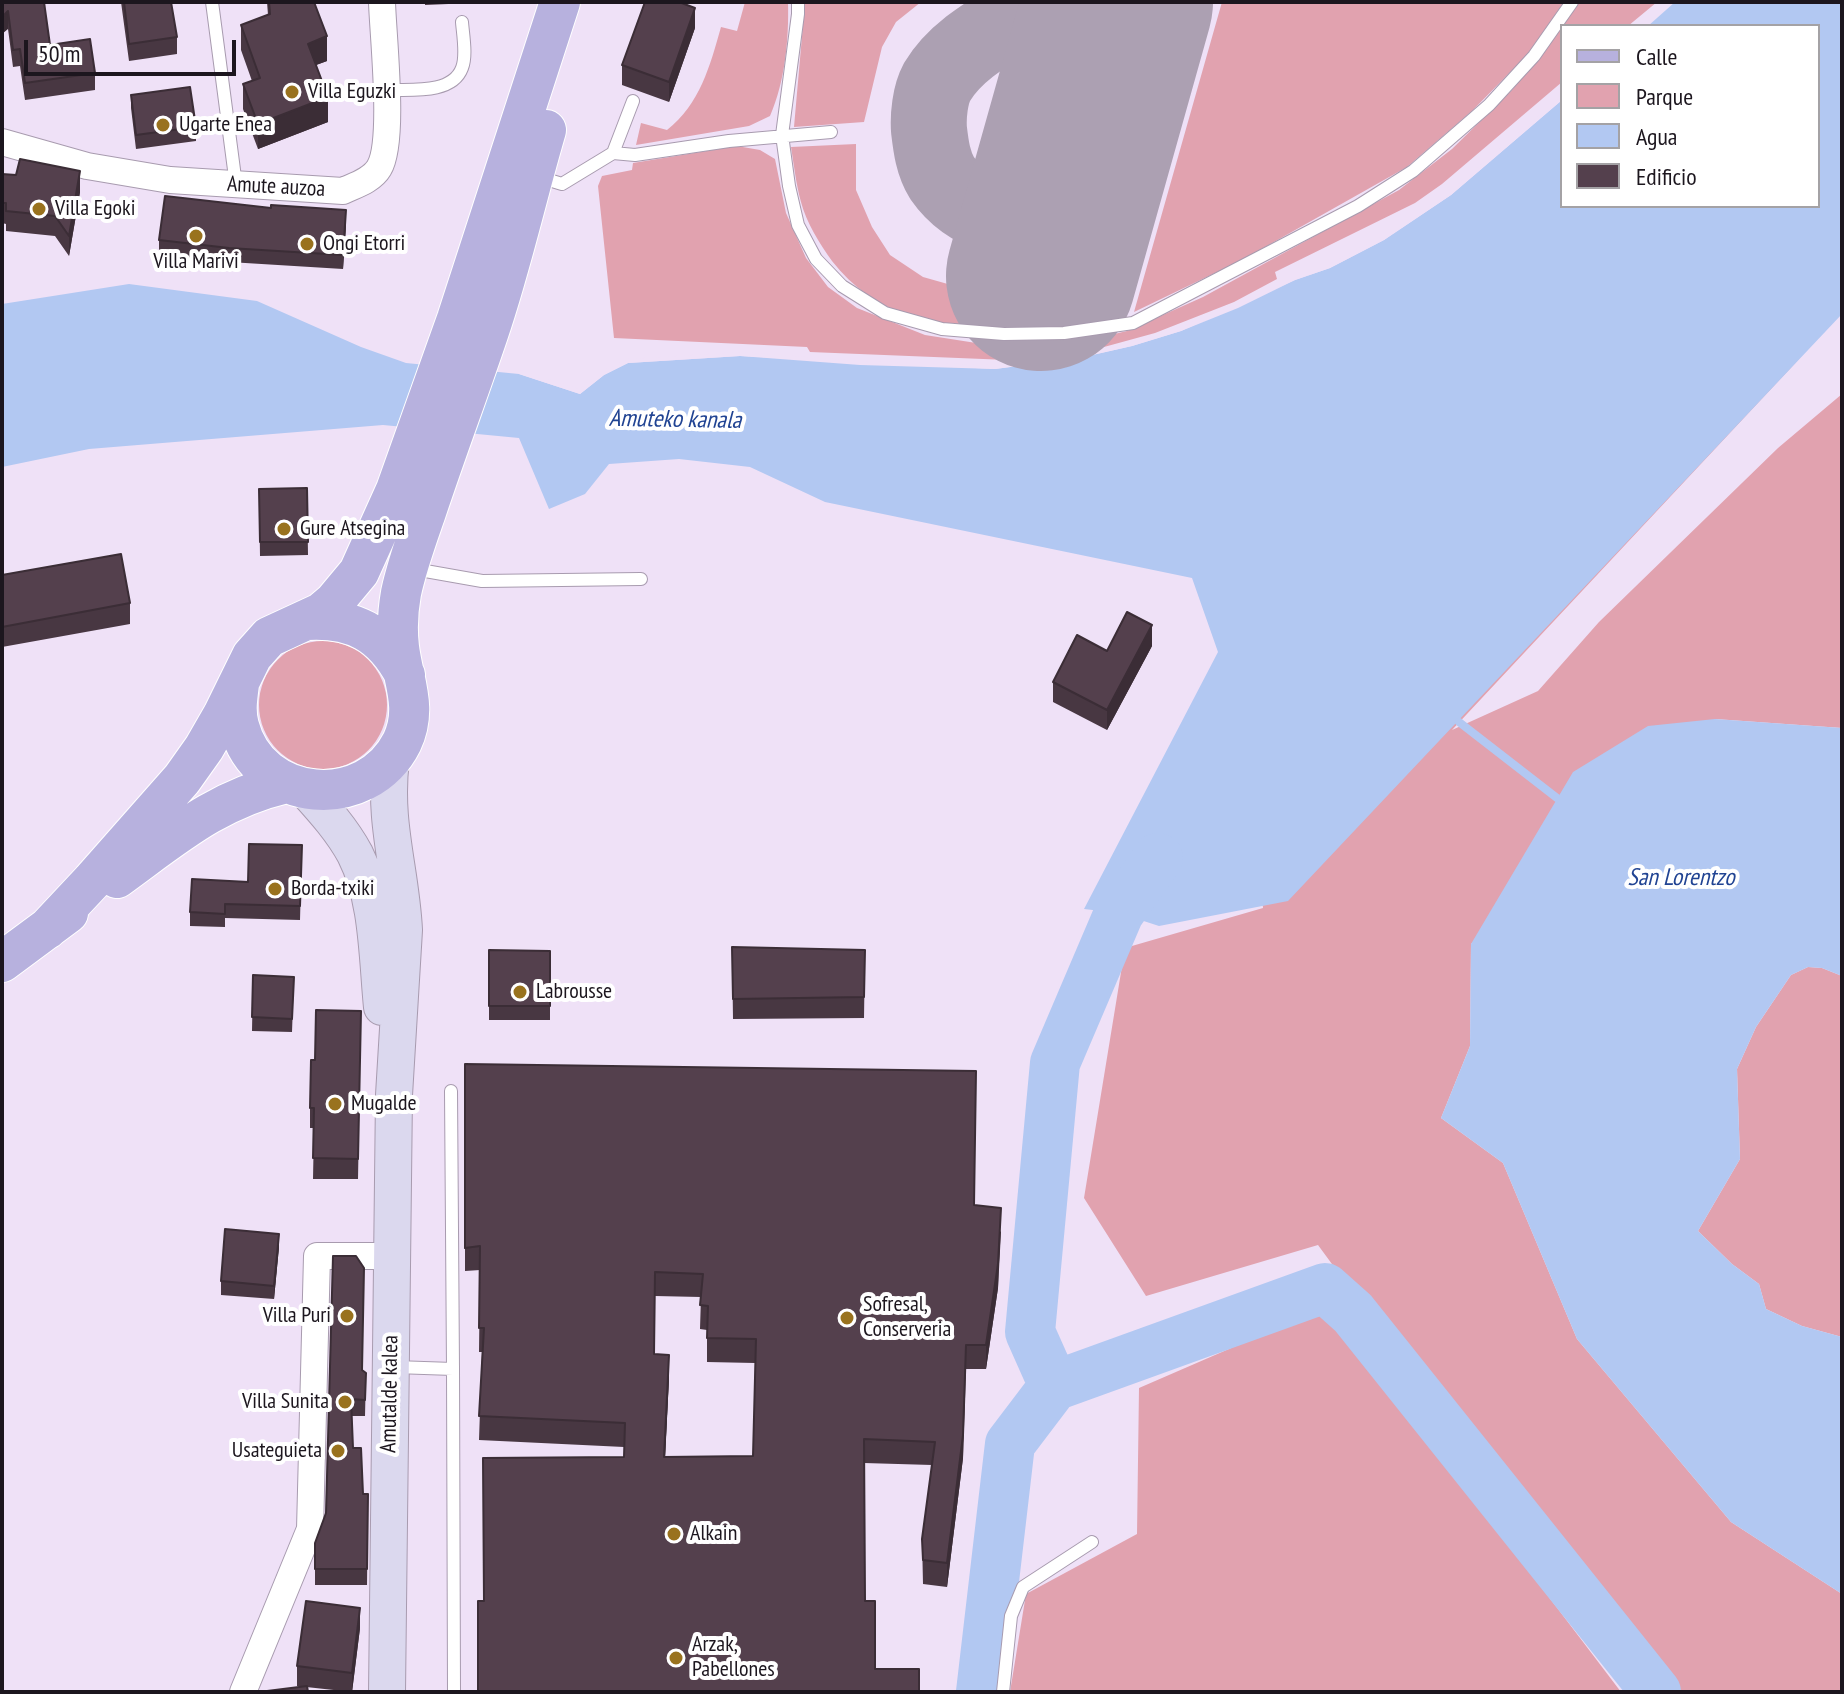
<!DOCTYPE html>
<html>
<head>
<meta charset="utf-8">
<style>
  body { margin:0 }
  #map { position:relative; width:1844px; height:1694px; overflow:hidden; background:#efe1f7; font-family:"PT Sans Narrow",sans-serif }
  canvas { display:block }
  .frame { position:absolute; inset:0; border:4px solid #1c161e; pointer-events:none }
  .legend { position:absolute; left:1560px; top:24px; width:260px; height:184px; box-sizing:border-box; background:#fff; border:2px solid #a4a2a5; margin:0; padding:10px 14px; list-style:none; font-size:24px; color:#1c161e }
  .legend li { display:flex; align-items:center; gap:16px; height:40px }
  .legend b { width:40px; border:2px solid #a4a2a5 }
  .scale { position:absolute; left:24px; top:40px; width:212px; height:36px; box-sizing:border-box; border:4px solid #1c161e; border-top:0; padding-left:10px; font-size:24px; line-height:28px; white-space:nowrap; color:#1c161e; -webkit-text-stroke:6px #fff; paint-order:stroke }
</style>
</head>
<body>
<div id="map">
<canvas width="1844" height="1694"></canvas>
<div class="frame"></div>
<ul class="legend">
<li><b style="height:10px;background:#b7b1de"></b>Calle</li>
<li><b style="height:22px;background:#e1a2af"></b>Parque</li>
<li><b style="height:22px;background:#b2c8f2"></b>Agua</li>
<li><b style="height:22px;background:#54404d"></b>Edificio</li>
</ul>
<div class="scale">50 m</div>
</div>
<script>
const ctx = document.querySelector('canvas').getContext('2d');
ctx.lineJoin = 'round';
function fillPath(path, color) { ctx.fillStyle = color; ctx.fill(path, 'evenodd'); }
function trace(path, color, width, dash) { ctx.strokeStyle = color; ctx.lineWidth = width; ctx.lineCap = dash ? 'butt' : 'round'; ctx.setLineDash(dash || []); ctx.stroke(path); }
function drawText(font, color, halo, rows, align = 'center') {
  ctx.font = font + ' "PT Sans Narrow",sans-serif'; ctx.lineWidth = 8; ctx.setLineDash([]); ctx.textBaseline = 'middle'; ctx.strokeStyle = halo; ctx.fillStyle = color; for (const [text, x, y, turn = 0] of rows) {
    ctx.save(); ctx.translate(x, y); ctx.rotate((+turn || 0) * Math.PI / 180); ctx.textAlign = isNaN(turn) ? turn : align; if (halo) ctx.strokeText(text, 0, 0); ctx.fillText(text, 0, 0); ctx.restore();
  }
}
const green = new Path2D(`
  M745,2H788C789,39 785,82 770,116L749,126L636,145L641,123L667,130C700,104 710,66 721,27L737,31Z
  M805,2H921L896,22L882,47L864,122L794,127Z
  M1222,2H1564L1527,55L1472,111L1407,167L1242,260L1134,312Z
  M1579,2H1657L1628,26H1563Z
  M1562,28V82L1442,184L1415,203L1275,272L1277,279L1234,302L1155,333L1104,347L1008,360L810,352L807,347L614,338L598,186L602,176L632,170L633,163L737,146L760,150L775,159L786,213L806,258L828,287L857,308L925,335L989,345L1072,344L1127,331L1203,297L1399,190L1452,149L1512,90Z
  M856,144V190L872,227L890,255L923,277L1082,322C993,331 893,340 832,261C820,244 806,222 801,202C796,184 794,165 791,147Z
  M1800,358L1452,730L1538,691L1599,622L1778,448L1842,394V728L1715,719L1471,944L1470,1046L1441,1118L1503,1163L1577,1339L1731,1522L1842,1594V1692H1646L1318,1245L1146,1296L1084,1198L1125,948L1263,908L1254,798Z
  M259 705a64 64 0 1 1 128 0a64 64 0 1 1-128 0Z
  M1808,967L1822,968L1842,976V1337L1802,1326L1766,1309L1759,1284L1732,1264L1698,1231L1740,1159L1737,1069L1756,1027L1791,975Z
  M1328,1306L1621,1692H1010L1026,1594L1137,1534L1139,1388Z`);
const water = new Path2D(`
  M1675,2H1842V314L1288,901L1159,926L1119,913L1084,909L1218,652L1192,578L825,502L750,467L679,459L609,464L585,494L549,509L519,438L383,425L89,449L2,467V304L129,284L257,301L361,347L406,363L519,374L580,394L604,375L628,363L740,356L995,369L1079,358L1132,346L1181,331L1295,280L1330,268L1384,240L1451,195L1562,100V206H1818V26H1648Z
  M1715,719L1842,728V976L1822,968L1808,967L1791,975L1756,1027L1737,1069L1740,1159L1698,1231L1732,1264L1759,1284L1766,1309L1802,1326L1842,1337V1594L1731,1522L1577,1339L1503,1163L1441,1118L1470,1046L1471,944L1573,772L1648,726Z`);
const pier = new Path2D(`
  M1562,96V100L1451,195L1384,240L1330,268L1295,280L1238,308L1181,331L1132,346L1079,358L995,369L860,365L740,356L628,363L604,375L580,394L519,374L520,370L579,389L602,371L628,359L740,352L860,361L994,365L1078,354L1131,342L1179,327L1237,304L1293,276L1329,264L1382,236L1448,192Z`);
const stream = new Path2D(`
  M1459,722L1557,798`);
const river = new Path2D(`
  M1054,1386L1325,1288L1353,1313L1656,1692
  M981,1692L1010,1444L1054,1386L1030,1332L1055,1063L1119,913L1158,858`);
const taxiway = new Path2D(`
  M1038,2C1003,26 959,45 937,82C930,95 928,116 929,130C931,147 933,163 942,178C967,214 1017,230 1058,216`);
const runway = new Path2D(`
  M1041,276L1118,2`);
const service = new Path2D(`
  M212,2L236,185
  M798,2V14L782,135L789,186L798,225L816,259L842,286L885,313L942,329L1004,334L1064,333L1133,323L1358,206L1413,171L1489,105L1534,56L1572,2
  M386,90C409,89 452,95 462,68C467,56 463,35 462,22
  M613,153L635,155L729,141L831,132
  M539,177L562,184L613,153L633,101
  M414,569L482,581L641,579
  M451,1091L453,1369
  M395,1367L453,1369L454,1692
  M1003,1692L1011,1616L1023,1587L1092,1542`);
const minor = new Path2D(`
  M2,142L87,166L170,180L343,191C356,185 372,180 379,168C395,142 383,37 382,2
  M243,1692L310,1529L317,1256H392`);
const secondary = new Path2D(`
  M306,790C324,810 342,830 355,854C378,899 377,957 382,1007
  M387,1692L394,1095L404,930C401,870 383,822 391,760`);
const primary = new Path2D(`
  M306,620C353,617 383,633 405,675
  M239,684C237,699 235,712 239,726C259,804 367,812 402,742C418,708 403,681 399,647C397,630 398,610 401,593C407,565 417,538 426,512C446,452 468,393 488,334C511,267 526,198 546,130
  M117,878C175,836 215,800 286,783
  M47,929L92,881L182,779L204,748L223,715L252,656L269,637L321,613L334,602L359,572L396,490L457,319L560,2
  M2,962L68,913`);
const wall = new Path2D(`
  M2,2L50,45L95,73V90L25,100L20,66L13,67L8,29Z
  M121,2H171L177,37V54L129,61Z
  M267,2H314L327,61L316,65L328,122L258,149L243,109V84L252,81L241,50V25L268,15Z
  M425,2H495L425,5Z
  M695,28L669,102L622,85V65Z
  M131,95L196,127V141L136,149L131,108Z
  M2,174L80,192L69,256L55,236L6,231V224L2,223Z
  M346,224L343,269L229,262L159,254V240Z
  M307,488L308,555L260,556L259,489Z
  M2,575L130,603V624L2,647Z
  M1152,646L1107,730L1053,702V682L1107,651Z
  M302,845L300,920L225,918V927L190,926V912L248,882Z
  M732,947L865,950L864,1018L733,1019Z
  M489,950L550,951V1020H489Z
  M253,975L294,977L292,1032L252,1031Z
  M361,1011L358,1179H313L314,1128H310V1108L315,1060Z
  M465,1064L974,1205L1001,1232L998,1288L986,1369H966L963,1458L947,1587L923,1584L922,1539L932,1465L864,1463L865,1601L875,1669L919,1692L483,1601L624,1457V1447L479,1440L482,1352H479L480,1270L465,1271ZM655,1296L701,1297L700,1329L707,1330V1362L755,1363L753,1456L665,1457L669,1378L654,1354Z
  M279,1247L274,1299L221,1295V1281Z
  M364,1268L362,1371L366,1373L365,1416H352L353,1448L363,1494H368L367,1585H315V1543L326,1513Z
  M360,1628L352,1692L297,1686V1666Z`);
const shadedWall = new Path2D(`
  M695,8V28L669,102V82Z
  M8,11V29L2,34V17Z
  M327,36V61L308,68V44Z
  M328,97V122L258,149V124Z
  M80,171V192L69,256V236Z
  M346,210V224L343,269V255Z
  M1152,625V646L1107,730V710Z
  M1001,1208L998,1288L986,1369V1345Z
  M279,1234V1247L274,1299V1286Z
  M966,1345L963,1458L947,1587V1563Z
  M669,1355V1378L664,1480V1457Z
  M360,1608V1628L352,1692V1673Z`);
const building = new Path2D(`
  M2,2H44L50,45L90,39L95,73L25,83L20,49L13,50L8,11L2,17Z
  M124,2H171L177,37L129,44Z
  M269,2H314L327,36L308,44L328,97L258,124L243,84L260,78L241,25L270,14Z
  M645,2H679L695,8L669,82L622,65Z
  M190,87L196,127L136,135L131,95Z
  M20,159L80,171L69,236L55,216L6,211V203H2V174L16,175Z
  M165,196L271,208V205L346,210L343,255L229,248L159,240Z
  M307,488L308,542H260L259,489Z
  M121,554L130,603L2,627V575Z
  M1127,612L1152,625L1107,710L1053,682L1077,635L1107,651Z
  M249,844L302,845L300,906L225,904V914L190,912L192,879L248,882Z
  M732,947L865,950L864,997L733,999Z
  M489,950L550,951V1006H489Z
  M253,975L294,977L292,1019L252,1017Z
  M316,1010L361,1011L358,1159L313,1158L314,1108H310L311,1060H315Z
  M465,1064L976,1071L974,1205L1001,1208L998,1264L986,1345H966L963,1435L947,1563L923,1560L922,1539L935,1442L864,1439L865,1601H875V1669H919V1692H478V1601H484L483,1458L624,1457L625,1423L479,1416L484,1328H479L480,1246L465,1248ZM655,1272L703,1274L700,1305L708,1306L707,1338L756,1339L753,1456L664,1457L669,1355L654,1354Z
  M225,1229L279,1234L274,1286L221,1281Z
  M333,1256H356L364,1268L362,1370L366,1373L365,1400L351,1399L353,1448H361L363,1494H368L367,1569H315V1543L326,1513Z
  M306,1601L360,1608L352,1673L297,1666Z
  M307,1686L308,1692H259Z`);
const markers = [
  [292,92,8,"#99721e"],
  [163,125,8,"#99721e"],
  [39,209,8,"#99721e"],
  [196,236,8,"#99721e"],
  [307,244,8,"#99721e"],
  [284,529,8,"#99721e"],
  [275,889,8,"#99721e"],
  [520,992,8,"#99721e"],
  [335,1104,8,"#99721e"],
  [347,1316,8,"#99721e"],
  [847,1318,8,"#99721e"],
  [345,1402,8,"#99721e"],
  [338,1451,8,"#99721e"],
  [674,1534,8,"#99721e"],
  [676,1658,8,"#99721e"]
];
const poiNames = [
  ["Villa Eguzki",308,92],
  ["Ugarte Enea",179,125],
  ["Villa Egoki",55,209],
  ["Ongi Etorri",323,244],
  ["Villa Marivi",196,262,"center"],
  ["Gure Atsegina",300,529],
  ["Borda-txiki",291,889],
  ["Labrousse",536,992],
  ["Mugalde",351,1104],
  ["Sofresal,",863,1305],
  ["Conserveria",863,1330],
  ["Villa Puri",331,1316,"right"],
  ["Villa Sunita",329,1402,"right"],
  ["Usateguieta",322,1451,"right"],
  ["Alkain",690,1534],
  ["Arzak,",692,1645],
  ["Pabellones",692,1670]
];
const streetNames = [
  ["Amute auzoa",276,187,3],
  ["Amutalde kalea",390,1394,-89]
];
const waterNames = [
  ["Amuteko kanala",675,420,1],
  ["San Lorentzo",1681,878]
];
fillPath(green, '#e1a2af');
fillPath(water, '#b2c8f2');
fillPath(pier, '#efe1f7');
trace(stream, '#b2c8f2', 8);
trace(river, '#b2c8f2', 50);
trace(taxiway, '#aca0b2', 76);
trace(runway, '#aca0b2', 190);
trace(service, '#a89baf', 14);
trace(minor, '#a89baf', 28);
trace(secondary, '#a89baf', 38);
trace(primary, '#fff', 42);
trace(service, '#fff', 12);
trace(minor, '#fff', 26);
trace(secondary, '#dbd8ee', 36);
trace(primary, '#b7b1de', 40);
fillPath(wall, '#483742');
fillPath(shadedWall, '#3b2d36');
fillPath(building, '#54404d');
trace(building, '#3b2d36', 2);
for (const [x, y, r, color] of markers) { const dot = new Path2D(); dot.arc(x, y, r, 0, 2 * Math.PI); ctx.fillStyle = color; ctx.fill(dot); trace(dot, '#fff', 3); }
drawText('22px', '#1c161e', '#fff', poiNames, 'left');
drawText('22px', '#1c161e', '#fff', streetNames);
drawText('italic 24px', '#214493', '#fff', waterNames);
</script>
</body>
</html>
